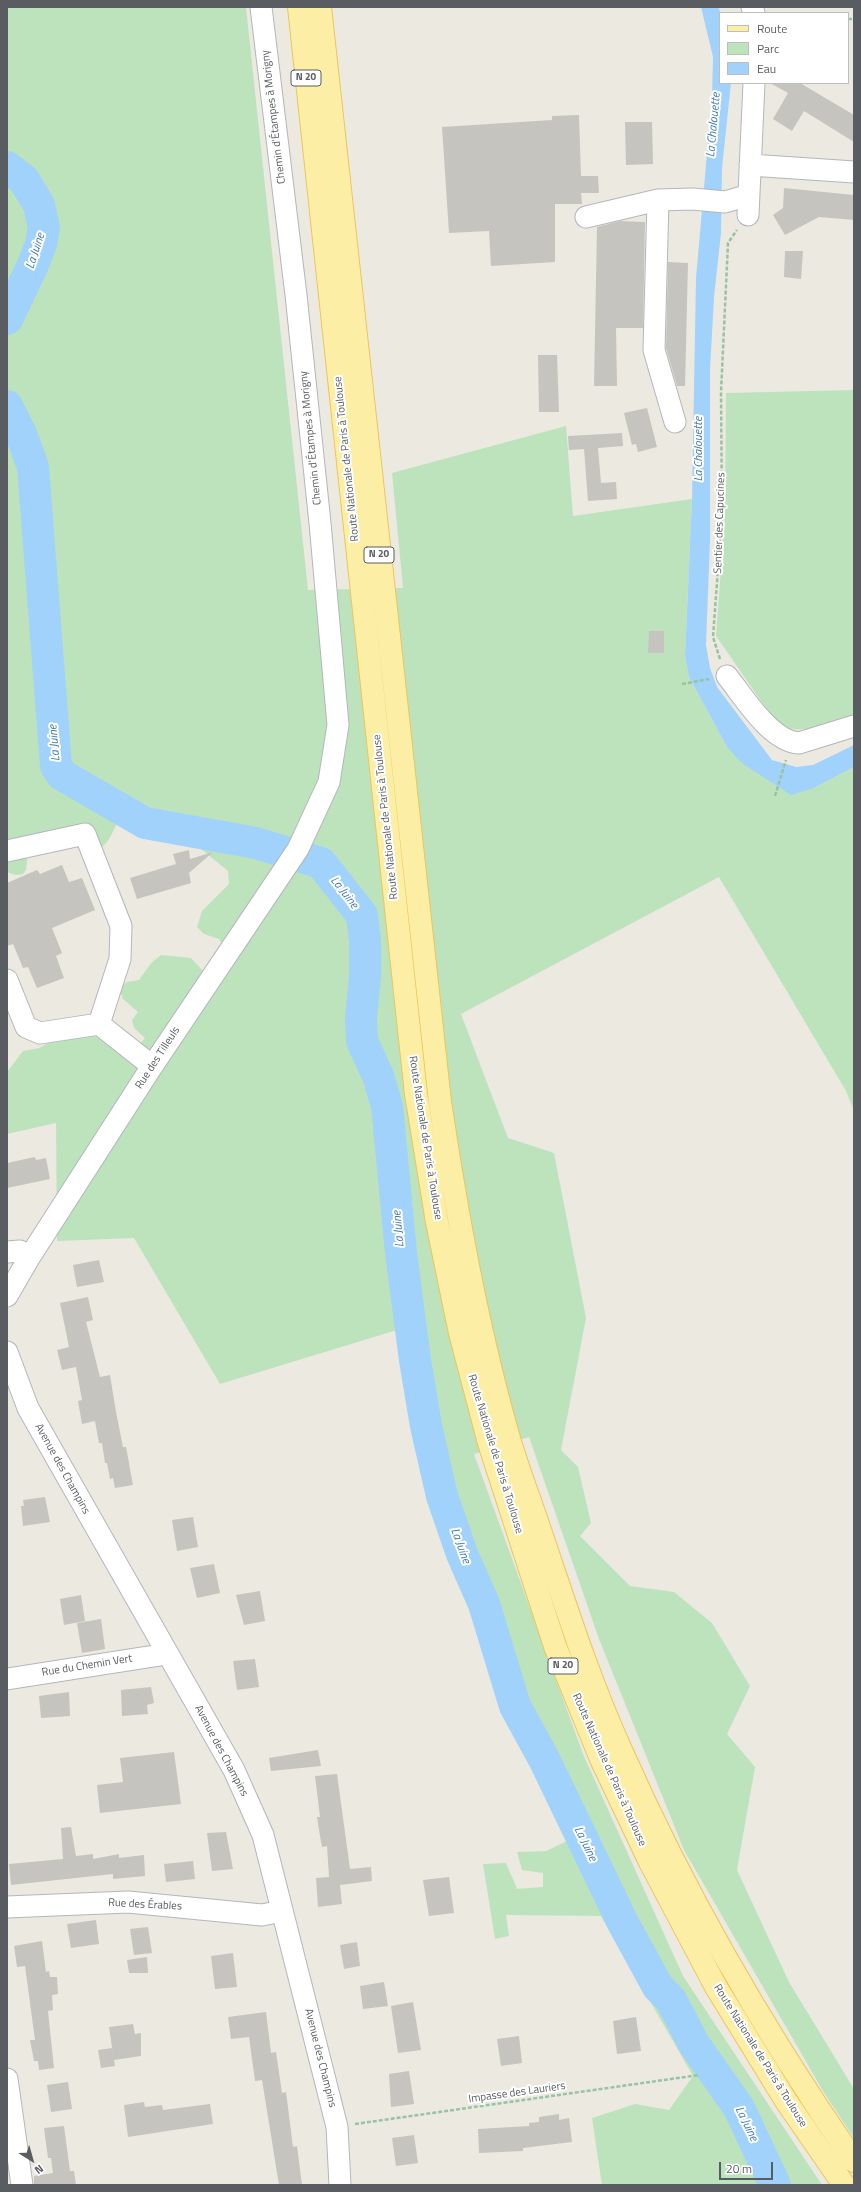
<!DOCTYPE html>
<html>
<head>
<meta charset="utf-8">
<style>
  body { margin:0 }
  #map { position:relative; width:861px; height:2192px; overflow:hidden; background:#ece9e0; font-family:"Titillium Web",sans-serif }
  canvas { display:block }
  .frame { position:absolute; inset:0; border:8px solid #595c61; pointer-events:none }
  .legend { position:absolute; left:719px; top:12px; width:130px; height:72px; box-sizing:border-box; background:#fff; border:1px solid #bdbec0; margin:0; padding:5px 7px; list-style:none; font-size:12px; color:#595c61 }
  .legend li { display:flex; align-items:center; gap:8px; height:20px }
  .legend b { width:20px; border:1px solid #bdbec0 }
  .north { position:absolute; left:12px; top:2140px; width:40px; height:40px; -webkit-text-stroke:3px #fff; paint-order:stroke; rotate:143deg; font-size:11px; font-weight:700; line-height:16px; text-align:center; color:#595c61 }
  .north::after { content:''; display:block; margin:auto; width:14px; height:18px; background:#595c61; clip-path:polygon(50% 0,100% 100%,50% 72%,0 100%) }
  .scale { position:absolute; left:719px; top:2162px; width:54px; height:18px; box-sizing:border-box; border:2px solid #595c61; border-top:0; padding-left:5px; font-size:12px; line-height:14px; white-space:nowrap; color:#595c61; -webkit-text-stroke:3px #fff; paint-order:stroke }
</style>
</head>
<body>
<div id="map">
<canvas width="861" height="2192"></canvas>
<div class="frame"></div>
<ul class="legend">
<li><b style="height:5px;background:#fcefa5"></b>Route</li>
<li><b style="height:11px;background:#bde3bd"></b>Parc</li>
<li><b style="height:11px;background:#a0d2fc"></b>Eau</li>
</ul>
<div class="north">N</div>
<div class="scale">20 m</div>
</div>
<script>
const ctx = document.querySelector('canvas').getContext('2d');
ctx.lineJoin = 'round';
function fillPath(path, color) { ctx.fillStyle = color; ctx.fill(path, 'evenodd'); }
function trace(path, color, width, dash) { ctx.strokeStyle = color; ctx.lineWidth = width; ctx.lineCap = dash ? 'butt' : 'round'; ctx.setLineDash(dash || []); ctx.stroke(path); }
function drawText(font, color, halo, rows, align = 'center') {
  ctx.font = font + ' "Titillium Web",sans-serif'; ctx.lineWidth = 4; ctx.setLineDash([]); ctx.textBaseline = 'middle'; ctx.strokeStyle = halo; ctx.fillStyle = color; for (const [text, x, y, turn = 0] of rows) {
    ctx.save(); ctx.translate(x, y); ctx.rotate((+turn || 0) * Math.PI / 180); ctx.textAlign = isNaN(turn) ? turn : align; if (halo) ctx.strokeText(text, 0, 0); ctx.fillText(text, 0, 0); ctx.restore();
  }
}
const green = new Path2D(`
  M7,7H246L308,590L403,588L392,473L566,426L573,516L692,499L685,656L689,677L727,747L814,788L854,767V1111L846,1091L719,877L461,1014L508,1138L554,1153L586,1318L561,1450L578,1467L591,1523L580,1536L630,1586L674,1592L712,1623L750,1686L727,1734L755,1767L737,1870L789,1982L854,2089V2138L823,2091L684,1850L599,1639L529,1437L474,1454L583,1754L683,1976L822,2185H602L592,2118L635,2104L669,2110L693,2076L601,1916L506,1915L509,1936L495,1939L483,1864L506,1863L517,1889L543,1887V1873L522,1870L517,1852L546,1851L567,1841L502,1699L426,1469L397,1330L220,1384L134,1238L57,1241L56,1123L7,1134V1072L23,1051L39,1048L74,1030L103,1039L126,1059L145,1038L134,1028L132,1020L138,1012L123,999L119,988L127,982L139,980L151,963L161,955L191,958L205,973L224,948L219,939L204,934L197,927L202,911L229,884L228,871L195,844L163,831L117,823C106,848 98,859 71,843L28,851L26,870L23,874L15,875L7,872Z
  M854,390V715C832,722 803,737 781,725C777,722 773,717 770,714L716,636L725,515L726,393Z`);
const water = new Path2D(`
  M701,7H719L720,13V83H731L722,168L721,233L714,297L710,370V539L706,645L710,668L717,687L772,760L796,767L813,765L854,745V767L814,788L791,795L743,764L727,747L689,677L685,656L692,499L696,278L712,97L713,57Z`);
const river = new Path2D(`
  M7,167L24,180L39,205L44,228L41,244L32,267L7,319
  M7,406L21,434L33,467L56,766L62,775L145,823L256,843L321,863L362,915L365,941V976L361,1018L362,1041L378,1076L387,1106L401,1253L415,1360L426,1426L442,1496L462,1554L484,1604L515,1706L544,1759L622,1921L658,1987L671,2000L694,2044L739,2108L775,2185`);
const building = new Path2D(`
  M770,83H800L854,115V142L804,111L792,131L773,119L788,93Z
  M579,115L581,176H598L599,193H581L582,204H555V262L491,266L489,231L449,233L442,127L552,120V116Z
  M625,122H652L653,164L626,165Z
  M784,188L854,195V220L819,217L785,235L773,215L783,208Z
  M620,221L645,222L643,328H616L617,386H594L597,227Z
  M785,251H803L801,279L784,277Z
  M668,262L688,263L685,386H677L666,348Z
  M538,355H557L559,412H539Z
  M647,408L657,447L638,452L636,444L632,445L624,413Z
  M622,433L623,446L598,448L601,483L616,482L617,499L588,501L584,449L569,450L568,436Z
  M649,631H664V653H648Z
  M189,850L190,859L213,852L189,873L191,883L137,899L130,878L176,864L173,854Z
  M62,865L69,882L82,878L95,910L52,928L62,953L56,956L64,978L37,988L28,967L23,968L13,944L7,946V883L37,870L40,874Z
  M35,1157L36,1160L46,1158L50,1179L7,1188V1163Z
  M99,1260L104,1282L77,1287L73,1265Z
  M88,1297L93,1320L86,1322L100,1377L110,1375L116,1412L123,1447H126L133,1485L115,1488L113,1478L110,1479L107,1463H105L102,1443H99L95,1421L82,1424L78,1401L82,1400L76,1367L62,1370L57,1350L69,1347L60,1303Z
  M45,1497L50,1522L23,1526L21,1506H24L23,1500Z
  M193,1517L198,1547L177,1551L172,1520Z
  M214,1564L220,1593L197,1598L190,1568Z
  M260,1591L265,1621L244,1625L236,1595Z
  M81,1595L85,1621L64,1625L60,1599Z
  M101,1619L105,1649L82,1653L77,1623Z
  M255,1659L259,1687L237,1690L233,1661Z
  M151,1687L154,1703L147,1705L148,1714L122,1716L121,1690Z
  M69,1692L70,1716L41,1718L39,1696Z
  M318,1750L321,1766L271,1771L269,1758Z
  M174,1752L181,1804L100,1813L97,1785L123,1782L120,1758Z
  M337,1774L350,1869L371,1867L372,1881L340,1885L342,1904L318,1907L316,1878L329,1877L327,1846L322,1847L320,1836L317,1817H320L315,1776Z
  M71,1827L76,1856L93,1854V1859L119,1854V1858L144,1855L145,1876L113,1879V1874L11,1885L9,1864L63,1859L61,1828Z
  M226,1832L233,1869L212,1871L207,1833Z
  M193,1861L195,1879L166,1882L164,1864Z
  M449,1877L454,1913L429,1916L423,1880Z
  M96,1920L99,1944L71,1948L67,1924Z
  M148,1927L152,1953L134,1955L130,1929Z
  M42,1941L46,1972L49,1971L50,1977H57L58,1994L52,1995L53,2010L48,2011L54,2068L39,2070L38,2061H34L30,2040H35L25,1966L17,1967L14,1946Z
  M357,1942L360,1966L344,1969L340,1945Z
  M233,1953L237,1987L215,1989L211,1956Z
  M147,1957L148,1973H129L127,1960Z
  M384,1982L388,2006L363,2009L360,1986Z
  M413,2002L421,2050L398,2053L391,2006Z
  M266,2012L271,2053L276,2052L282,2093L286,2092L293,2147L297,2146L302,2185H279L262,2080L255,2081L249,2037L231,2039L228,2017Z
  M636,2017L641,2051L617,2054L613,2021Z
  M133,2024L135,2034L141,2033V2056L114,2060L115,2066L101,2068L98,2050L112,2048L113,2054L109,2027Z
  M519,2036L522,2063L501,2066L497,2039Z
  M409,2071L414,2104L391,2107L389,2074Z
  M68,2082L72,2109L51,2112L47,2085Z
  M144,2102L145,2107L162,2105L163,2110L210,2104L213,2124L128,2137L124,2105Z
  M559,2114V2120L569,2118L572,2142L523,2148V2151L479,2153L478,2129L529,2126V2123L539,2122V2117Z
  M64,2126L70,2171H74L76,2185H34V2176L53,2173L51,2158H48L44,2128Z
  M414,2135L418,2163L396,2166L392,2138Z`);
const path = new Path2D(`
  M848,19H854
  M720,659L713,637L722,514L721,392L728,243L737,230
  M682,684L709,679
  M775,796L786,760
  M355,2124L699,2075`);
const minor = new Path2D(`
  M752,7L754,13
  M750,165L854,172
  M658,200L654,350L675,422
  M748,215L754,83
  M586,217L658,200L693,199L725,202L749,195
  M727,676C744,697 770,741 799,743L854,726
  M7,851L85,834L121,926L120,959L99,1024L152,1066
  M7,980L26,1027L40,1033L99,1024
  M7,1252L20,1251L29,1258
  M7,1296L29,1258L149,1071L298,849L329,782L338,725L320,523L296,295L261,7
  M7,1352L28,1408L234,1770L263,1835L337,2127L340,2185
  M7,1679L167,1654
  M7,1907L128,1902L262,1915L282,1911
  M7,2079L22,2185`);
const major = new Path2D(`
  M299,7L416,1094L437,1222L460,1333L489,1443L555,1646L601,1759L650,1862L716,1987L786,2101L844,2185
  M320,7L440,1102C457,1214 477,1326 508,1435C518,1470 532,1505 543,1539C567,1610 590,1682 621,1750C685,1895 764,2031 854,2161`);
const shields = [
  [306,78,30],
  [379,555,30],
  [563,1666,30]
];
const shieldNames = [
  ["N 20",306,78],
  ["N 20",379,555],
  ["N 20",563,1666]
];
const streetNames = [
  ["Chemin d'Étampes à Morigny",274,117,-97],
  ["Chemin d'Étampes à Morigny",311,438,-96],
  ["Route Nationale de Paris à Toulouse",347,459,-96],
  ["Sentier des Capucines",720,523,-88],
  ["Route Nationale de Paris à Toulouse",386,817,-96],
  ["Rue des Tilleuls",158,1058,-57],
  ["Route Nationale de Paris à Toulouse",425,1138,81],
  ["Route Nationale de Paris à Toulouse",495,1454,73],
  ["Avenue des Champins",62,1469,61],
  ["Rue du Chemin Vert",87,1666,-9],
  ["Avenue des Champins",221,1751,62],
  ["Route Nationale de Paris à Toulouse",609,1770,66],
  ["Rue des Érables",145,1905,3],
  ["Route Nationale de Paris à Toulouse",760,2056,58],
  ["Avenue des Champins",320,2058,76],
  ["Impasse des Lauriers",517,2093,-8]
];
const waterNames = [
  ["La Chalouette",714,125,-85],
  ["La Juine",36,251,-72],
  ["La Chalouette",699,449,-90],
  ["La Juine",55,743,-95],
  ["La Juine",344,893,52],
  ["La Juine",399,1229,-95],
  ["La Juine",460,1546,70],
  ["La Juine",585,1844,64],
  ["La Juine",746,2124,64]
];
fillPath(green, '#bde3bd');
fillPath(water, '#a0d2fc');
trace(river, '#a0d2fc', 32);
fillPath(building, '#c6c4be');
trace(minor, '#b3b6bb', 23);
trace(major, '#ecc559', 24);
trace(path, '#97c3a4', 2.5, [4, 2]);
trace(minor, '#fff', 21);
trace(major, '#fcefa5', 22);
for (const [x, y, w] of shields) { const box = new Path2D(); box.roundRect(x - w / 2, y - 8, w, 16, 3); ctx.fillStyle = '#fff'; ctx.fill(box); trace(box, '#595c61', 1); }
drawText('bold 10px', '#595c61', null, shieldNames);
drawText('11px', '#595c61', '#fff', streetNames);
drawText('italic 12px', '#4179b4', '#fff', waterNames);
</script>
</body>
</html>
